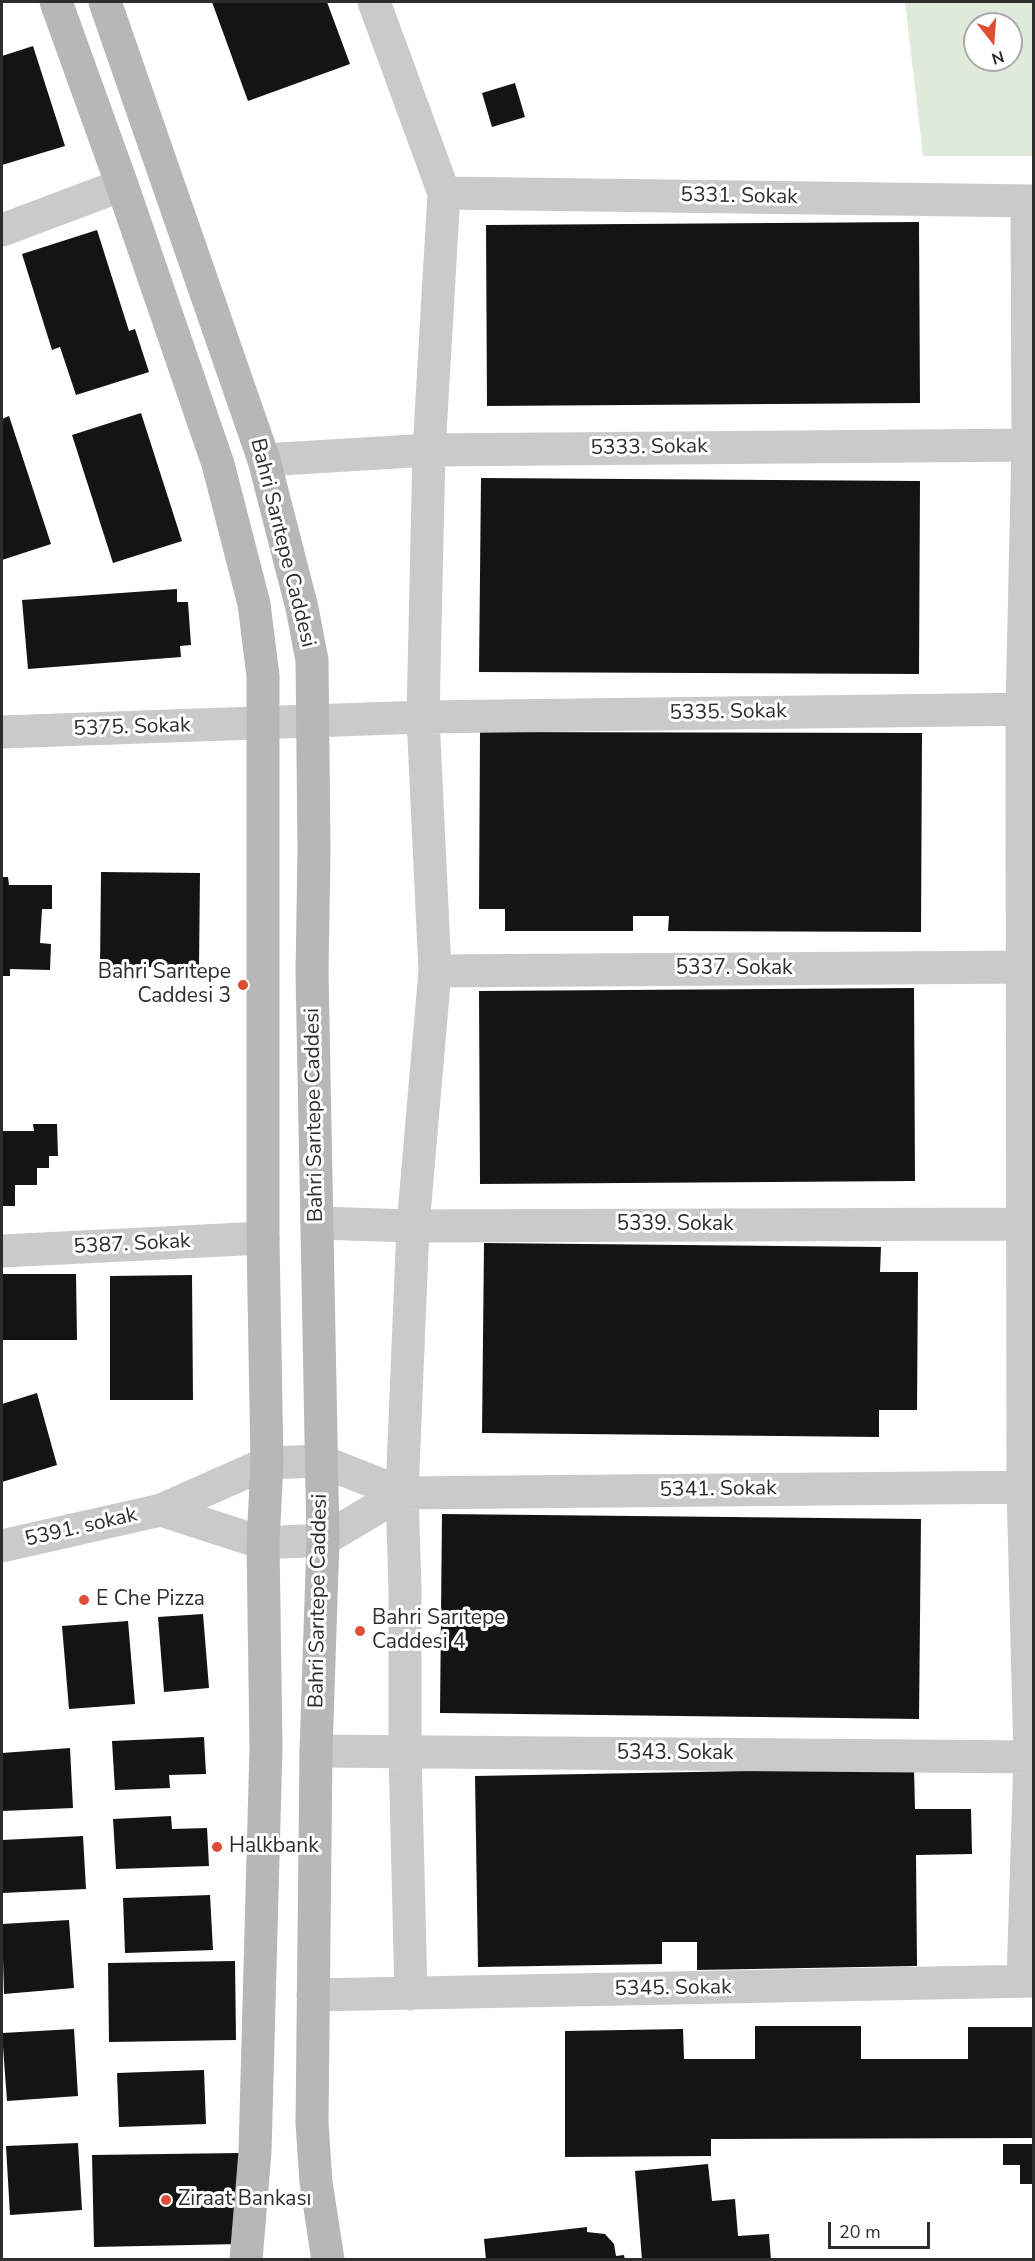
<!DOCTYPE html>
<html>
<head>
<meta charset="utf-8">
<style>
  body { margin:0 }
  #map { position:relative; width:1035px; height:2261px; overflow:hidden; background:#fff; font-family:"Nunito Sans",sans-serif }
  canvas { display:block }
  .frame { position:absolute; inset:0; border:3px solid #2d2d2d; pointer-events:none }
  .north { position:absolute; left:963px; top:12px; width:60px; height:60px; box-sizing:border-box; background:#fff; border:2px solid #ababab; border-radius:50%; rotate:163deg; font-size:16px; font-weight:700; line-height:24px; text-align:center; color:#2d2d2d }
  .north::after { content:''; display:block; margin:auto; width:21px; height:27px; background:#df4d34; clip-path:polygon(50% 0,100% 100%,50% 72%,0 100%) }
  .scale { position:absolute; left:828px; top:2222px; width:102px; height:27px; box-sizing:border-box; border:3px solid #2d2d2d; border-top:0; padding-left:8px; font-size:18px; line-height:21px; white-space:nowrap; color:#2d2d2d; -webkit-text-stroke:4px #fff; paint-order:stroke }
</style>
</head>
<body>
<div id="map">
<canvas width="1035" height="2261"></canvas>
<div class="frame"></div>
<div class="north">N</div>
<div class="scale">20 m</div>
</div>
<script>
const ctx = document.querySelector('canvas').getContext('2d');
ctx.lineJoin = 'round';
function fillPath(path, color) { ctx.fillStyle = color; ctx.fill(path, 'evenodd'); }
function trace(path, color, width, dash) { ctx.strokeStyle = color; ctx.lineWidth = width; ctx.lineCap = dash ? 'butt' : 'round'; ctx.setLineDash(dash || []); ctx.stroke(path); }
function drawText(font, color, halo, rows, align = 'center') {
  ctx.font = font + ' "Nunito Sans",sans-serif'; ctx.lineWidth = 6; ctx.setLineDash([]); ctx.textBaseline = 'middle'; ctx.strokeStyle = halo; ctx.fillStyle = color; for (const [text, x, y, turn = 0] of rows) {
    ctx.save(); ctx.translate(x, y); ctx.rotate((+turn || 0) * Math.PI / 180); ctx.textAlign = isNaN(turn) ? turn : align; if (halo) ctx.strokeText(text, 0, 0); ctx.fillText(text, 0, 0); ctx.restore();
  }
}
const green = new Path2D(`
  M905,2H1033V156H923ZM975,24H1011V60H975Z`);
const building = new Path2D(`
  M212,2H327L350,64L248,101Z
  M33,46L65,146L2,165V56Z
  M515,83L525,117L492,127L482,93Z
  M919,222L920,403L487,406L486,225Z
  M97,230L129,331L135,329L149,372L76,395L60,347L52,350L22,254Z
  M141,413L182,541L113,563L72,435Z
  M9,416L51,544L2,560V419Z
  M481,478L920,481L919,674L479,672Z
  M177,589V602H188L191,645L180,646L181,657L28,669L22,600Z
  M480,732L922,733L921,932L668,931L669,916H633V931H505V909H479Z
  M101,872L200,873L199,967H100Z
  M2,877H8L9,885H52V909H42L40,943L51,944L50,970L10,969V976H2Z
  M914,988L915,1181L480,1184L479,991Z
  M33,1124H57L58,1156H49V1168H37V1185H15V1206H2V1131H34Z
  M484,1243L881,1247L880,1272H918L917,1410H879V1437L482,1433Z
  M2,1274H76L77,1340H2Z
  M192,1275L193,1400H110V1276Z
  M37,1393L57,1465L2,1482V1404Z
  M442,1514L921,1519L919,1719L440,1713Z
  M203,1614L209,1688L164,1692L158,1617Z
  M128,1621L135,1704L69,1709L62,1626Z
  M204,1737L206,1774L169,1775L170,1788L115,1790L112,1741Z
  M70,1748L73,1808L2,1811V1753Z
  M914,1768L915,1809H971L972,1854L916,1855L917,1966L697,1970V1942H662V1964L478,1967L475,1776Z
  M171,1816L172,1829L207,1828L209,1866L116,1869L113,1819Z
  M83,1836L86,1889L2,1893V1840Z
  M210,1895L213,1950L125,1953L123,1898Z
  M69,1920L74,1988L4,1994L2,1924Z
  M235,1961L236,2040L109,2042L108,1963Z
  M755,2026H861V2059H968V2027H1034V2138L711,2139V2156L565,2157V2031L683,2029L684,2059H755Z
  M74,2029L78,2096L7,2101L2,2033Z
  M204,2070L206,2124L119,2127L117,2073Z
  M78,2143L82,2210L10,2215L6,2146Z
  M1003,2144H1034V2184H1020V2165H1003Z
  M239,2153L240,2244L94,2247L92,2155Z
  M708,2164L712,2201L735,2199L738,2236L769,2234L771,2260H642L635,2171Z
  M587,2227V2232L605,2234L614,2244L616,2256L624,2255L625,2260H486L484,2239Z`);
const minor = new Path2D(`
  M374,2L444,193L429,450L423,717L435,971L413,1226L402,1493L405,1589V1752L411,1994
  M444,193L1034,201
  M2,230L122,185
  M264,460L429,450L1034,445
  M2,732L423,717L1034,709
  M435,971L1034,967
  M317,1223L413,1226L1034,1224
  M2,1251L263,1238
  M161,1510L263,1543L323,1540L402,1493
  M2,1546L161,1510L267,1463L321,1461L402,1493L1034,1487
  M316,1751L1034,1757
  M1023,1981L1030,1757L1023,1487L1022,709L1028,445L1027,201
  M313,1995L1034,1981`);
const secondary = new Path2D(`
  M56,2L122,185L218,464L254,604L263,676V1238L267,1463L263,1543L266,1747L255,2152L246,2260
  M105,2L264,460L302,608L312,660L314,850L312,972L323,1540L316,1751L312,2123L316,2182L328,2260`);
const markers = [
  [243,985,6,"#df4d34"],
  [84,1600,6,"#df4d34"],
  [360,1631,6,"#df4d34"],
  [217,1847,6,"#df4d34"],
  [166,2200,6,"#df4d34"]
];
const streetNames = [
  ["5331. Sokak",739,197,1],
  ["5333. Sokak",649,448,-1],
  ["Bahri Sarıtepe Caddesi",282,543,76],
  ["5335. Sokak",728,713,-1],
  ["5375. Sokak",132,728,-2],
  ["5337. Sokak",734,969],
  ["Bahri Sarıtepe Caddesi",315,1115,-91],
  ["5339. Sokak",675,1225],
  ["5387. Sokak",132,1245,-3],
  ["5341. Sokak",718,1490,-1],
  ["5391. sokak",81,1528,-13],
  ["Bahri Sarıtepe Caddesi",319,1601,-89],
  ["5343. Sokak",675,1754],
  ["5345. Sokak",673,1989,-1]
];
const poiNames = [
  ["Bahri Sarıtepe",231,973,"right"],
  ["Caddesi 3",231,997,"right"],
  ["E Che Pizza",96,1600],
  ["Bahri Sarıtepe",372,1619],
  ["Caddesi 4",372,1643],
  ["Halkbank",229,1847],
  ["Ziraat Bankası",178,2200]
];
fillPath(green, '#dfeada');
fillPath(building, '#141414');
trace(minor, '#cacaca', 33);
trace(secondary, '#b7b7b7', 33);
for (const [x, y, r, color] of markers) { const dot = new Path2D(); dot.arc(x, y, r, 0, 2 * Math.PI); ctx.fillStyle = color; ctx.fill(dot); trace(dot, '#fff', 2); }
drawText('21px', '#2d2d2d', '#fff', streetNames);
drawText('21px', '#2d2d2d', '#fff', poiNames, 'left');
</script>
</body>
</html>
